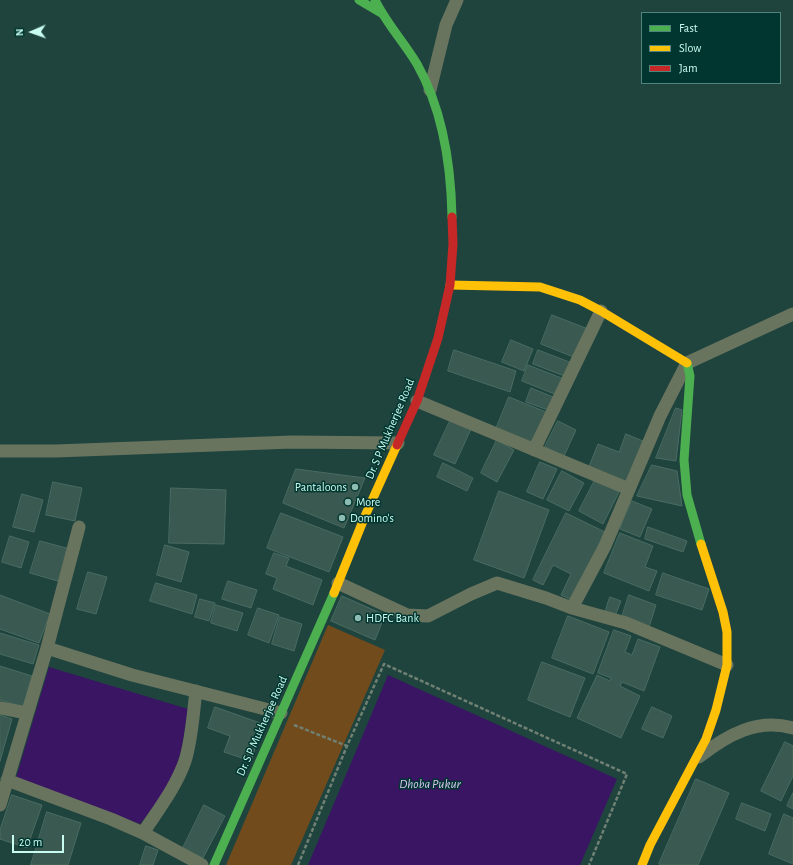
<!DOCTYPE html>
<html>
<head>
<meta charset="utf-8">
<style>
  body { margin:0 }
  #map { position:relative; width:793px; height:865px; overflow:hidden; background:#1f443e; font-family:"Alegreya Sans",sans-serif }
  canvas { display:block }
  .legend { position:absolute; left:641px; top:12px; width:140px; height:72px; box-sizing:border-box; background:#00362f; border:1px solid #50857d; margin:0; padding:5px 7px; list-style:none; font-size:12px; color:#c8fcf1 }
  .legend li { display:flex; align-items:center; gap:8px; height:20px }
  .legend b { width:20px; border:1px solid #50857d }
  .north { position:absolute; left:12px; top:12px; width:40px; height:40px; -webkit-text-stroke:3px #00362f; paint-order:stroke; rotate:268deg; font-size:11px; font-weight:700; line-height:16px; text-align:center; color:#c8fcf1 }
  .north::after { content:''; display:block; margin:auto; width:14px; height:18px; background:#c8fcf1; clip-path:polygon(50% 0,100% 100%,50% 72%,0 100%) }
  .scale { position:absolute; left:12px; top:835px; width:52px; height:18px; box-sizing:border-box; border:2px solid #c8fcf1; border-top:0; padding-left:5px; font-size:12px; line-height:14px; white-space:nowrap; color:#c8fcf1; -webkit-text-stroke:3px #00362f; paint-order:stroke }
</style>
</head>
<body>
<div id="map">
<canvas width="793" height="865"></canvas>
<ul class="legend">
<li><b style="height:5px;background:#4caf50"></b>Fast</li>
<li><b style="height:5px;background:#ffc107"></b>Slow</li>
<li><b style="height:5px;background:#c62828"></b>Jam</li>
</ul>
<div class="north">N</div>
<div class="scale">20 m</div>
</div>
<script>
const ctx = document.querySelector('canvas').getContext('2d');
ctx.lineJoin = 'round';
function fillPath(path, color) { ctx.fillStyle = color; ctx.fill(path, 'evenodd'); }
function trace(path, color, width, dash) { ctx.strokeStyle = color; ctx.lineWidth = width; ctx.lineCap = dash ? 'butt' : 'round'; ctx.setLineDash(dash || []); ctx.stroke(path); }
function drawText(font, color, halo, rows, align = 'center') {
  ctx.font = font + ' "Alegreya Sans",sans-serif'; ctx.lineWidth = 3; ctx.setLineDash([]); ctx.textBaseline = 'middle'; ctx.strokeStyle = halo; ctx.fillStyle = color; for (const [text, x, y, turn = 0] of rows) {
    ctx.save(); ctx.translate(x, y); ctx.rotate((+turn || 0) * Math.PI / 180); ctx.textAlign = isNaN(turn) ? turn : align; if (halo) ctx.strokeText(text, 0, 0); ctx.fillText(text, 0, 0); ctx.restore();
  }
}
const green = new Path2D(`
  M328,625L385,650L291,865H226Z`);
const water = new Path2D(`
  M49,667L188,709C185,724 184,740 180,755C173,781 157,803 140,824L16,778Z
  M388,675L617,779L580,865H308Z`);
const building = new Path2D(`
  M552,315L588,329L576,358L541,344Z
  M511,340L533,349L524,371L502,362Z
  M454,350L516,371L510,392L448,371Z
  M538,350L572,363L567,377L533,364Z
  M528,365L564,379L557,395L522,381Z
  M531,388L553,397L548,410L526,402Z
  M509,397L546,412L534,444L496,429Z
  M676,408L682,410L676,461L656,458Z
  M451,419L471,429L455,464L434,455Z
  M558,421L576,430L564,456L545,447Z
  M626,434L643,441L626,484L588,469L598,444L619,452Z
  M497,440L514,450L497,482L481,473Z
  M540,462L557,469L543,499L527,492Z
  M443,463L473,478L467,491L437,477Z
  M652,465L677,471L682,506L637,496Z
  M296,469L365,478L344,528L283,503Z
  M562,471L584,483L569,511L547,500Z
  M595,480L619,492L603,524L579,511Z
  M53,482L82,488L75,521L46,515Z
  M171,488L226,490L224,544L169,543Z
  M499,491L549,510L524,578L474,560Z
  M22,494L43,500L34,532L13,527Z
  M632,501L652,509L640,537L620,529Z
  M281,513L343,537L329,572L267,548Z
  M566,513L605,532L572,600L561,595L571,574L553,565L543,585L533,580Z
  M648,527L687,541L683,552L645,539Z
  M620,533L653,546L645,567L657,571L649,591L604,573Z
  M10,536L29,542L21,568L2,562Z
  M40,541L70,549L61,582L30,573Z
  M165,545L189,552L181,582L157,575Z
  M274,553L289,558L286,566L322,580L313,605L273,589L277,578L266,574Z
  M88,572L107,577L96,614L77,609Z
  M663,573L709,589L702,610L656,595Z
  M228,581L257,590L251,608L222,599Z
  M156,583L197,595L192,614L150,601Z
  M0,595L50,614L39,643L0,629Z
  M629,595L656,605L649,627L622,617Z
  M342,596L385,615L375,640L331,621Z
  M610,597L621,601L615,616L605,613Z
  M200,599L215,603L209,621L195,617Z
  M216,605L243,613L237,631L211,623Z
  M258,608L279,615L269,643L248,635Z
  M568,616L609,632L593,674L552,658Z
  M280,617L302,624L294,651L272,644Z
  M614,630L631,636L625,652L632,655L638,639L660,647L644,691L622,682L620,686L640,696L621,738L577,718L597,675L610,681L611,678L598,673Z
  M0,633L39,645L33,664L0,654Z
  M542,662L585,678L570,717L528,700Z
  M0,666L32,676L23,707L0,700Z
  M215,707L263,724L251,761L224,752L230,736L208,728Z
  M652,707L672,716L663,738L642,729Z
  M0,715L12,719L0,761Z
  M785,742L793,746V776L781,801L761,791Z
  M696,779L729,793L698,865H661L659,864Z
  M793,793V809L787,806Z
  M12,795L42,805L27,848L0,839V830Z
  M742,803L771,814L765,831L736,819Z
  M204,805L225,816L203,858L183,848Z
  M47,812L81,823L68,865H31Z
  M784,814L793,818V864L769,854Z
  M146,846L158,850L153,865H140Z`);
const path = new Path2D(`
  M294,725L347,746
  M298,865L347,746L384,664L627,774L589,865`);
const street = new Path2D(`
  M430,90L446,25L457,0
  M417,401L629,489
  M534,450L601,311
  M0,451H56L292,442L398,443
  M338,583L407,615L428,616L471,594L497,583L546,598L572,608L626,623L727,665
  M572,608L605,546L660,416L687,363L793,314
  M47,648L79,527
  M0,708L27,713
  M699,757C727,735 757,718 793,728
  M7,780L111,819L143,833L202,865
  M0,805L47,648L132,675L281,713
  M143,833C158,810 176,787 185,761C192,739 193,714 196,691`);
const fast = new Path2D(`
  M359,0L381,13
  M375,0C386,23 404,42 417,64C443,110 451,164 452,217
  M687,363L690,376L684,460L687,495L701,544
  M214,865L334,593`);
const slow = new Path2D(`
  M450,285L540,287L580,300L601,311L687,363
  M334,593L365,516L397,445
  M642,865L650,845L706,739L716,710L727,665V632L723,612L701,544`);
const jam = new Path2D(`
  M397,445L417,401L438,338L450,285L453,244L452,217`);
const markers = [
  [355,487,4,"#8dbcb2"],
  [348,502,4,"#8dbcb2"],
  [342,518,4,"#8dbcb2"],
  [358,618,4,"#8dbcb2"]
];
const streetNames = [
  ["Dr. S P Mukherjee Road",390,429,-67],
  ["Dr. S P Mukherjee Road",262,726,-66]
];
const poiNames = [
  ["Pantaloons",347,487,"right"],
  ["More",356,502],
  ["Domino's",350,518],
  ["HDFC Bank",366,618]
];
const waterNames = [
  ["Dhoba Pukur",430,784]
];
fillPath(green, '#724b1d');
fillPath(water, '#391563');
fillPath(building, '#3a5950');
trace(building, '#496c62', 1);
trace(path, '#708073', 2.5, [4, 2]);
trace(street, '#69745f', 13);
trace(fast, '#4caf50', 9);
trace(slow, '#ffc107', 9);
trace(jam, '#c62828', 9);
for (const [x, y, r, color] of markers) { const dot = new Path2D(); dot.arc(x, y, r, 0, 2 * Math.PI); ctx.fillStyle = color; ctx.fill(dot); trace(dot, '#00362f', 1.5); }
drawText('12px', '#c8fcf1', '#00362f', streetNames);
drawText('12px', '#c8fcf1', '#00362f', poiNames, 'left');
drawText('italic 13px', '#d7c6f6', '#00362f', waterNames);
</script>
</body>
</html>
